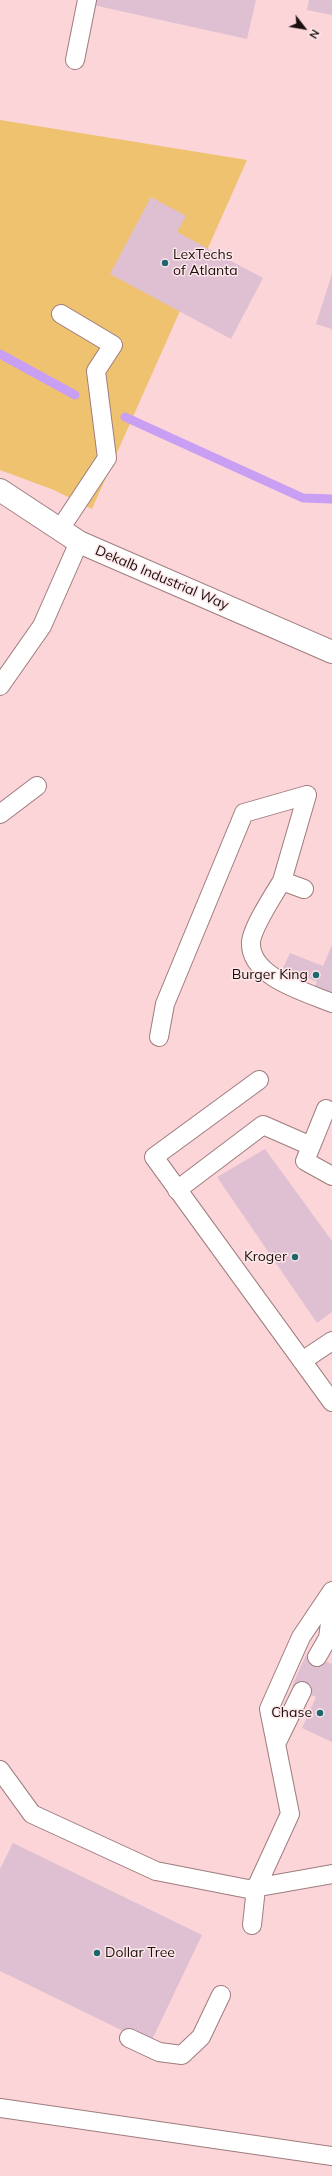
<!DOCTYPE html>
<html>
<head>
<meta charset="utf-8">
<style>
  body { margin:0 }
  #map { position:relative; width:332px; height:2176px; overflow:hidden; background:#fbd5d8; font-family:Mulish,sans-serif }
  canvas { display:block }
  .north { position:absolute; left:284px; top:8px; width:40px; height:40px; -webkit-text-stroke:3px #fee7e8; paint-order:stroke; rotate:121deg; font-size:11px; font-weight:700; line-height:16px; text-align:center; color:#1a0e0f }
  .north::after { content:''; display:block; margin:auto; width:14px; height:18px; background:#1a0e0f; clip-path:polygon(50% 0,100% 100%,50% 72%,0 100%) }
</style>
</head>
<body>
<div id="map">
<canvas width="332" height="2176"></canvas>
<div class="north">N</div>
</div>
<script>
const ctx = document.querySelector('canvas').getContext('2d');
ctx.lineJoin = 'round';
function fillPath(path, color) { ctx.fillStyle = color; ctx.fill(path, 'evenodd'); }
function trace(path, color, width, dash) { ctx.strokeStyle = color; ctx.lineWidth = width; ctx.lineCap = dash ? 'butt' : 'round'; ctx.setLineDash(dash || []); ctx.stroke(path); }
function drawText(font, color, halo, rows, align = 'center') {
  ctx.font = font + ' Mulish,sans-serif'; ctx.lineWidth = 3; ctx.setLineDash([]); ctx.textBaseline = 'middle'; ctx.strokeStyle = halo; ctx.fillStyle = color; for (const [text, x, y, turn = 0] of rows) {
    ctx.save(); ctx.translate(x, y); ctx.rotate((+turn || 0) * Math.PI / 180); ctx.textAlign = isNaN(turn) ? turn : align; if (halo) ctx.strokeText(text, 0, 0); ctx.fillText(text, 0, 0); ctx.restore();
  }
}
const green = new Path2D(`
  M0,120L247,160L92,509L54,490L0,470Z`);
const stream = new Path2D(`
  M0,354L75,395
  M125,417L303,498L332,499`);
const building = new Path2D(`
  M94,0H256L247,39L93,5Z
  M309,0H332V15L307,10Z
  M151,197L186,216L177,232L263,278L231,339L110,274Z
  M332,274V329L316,324Z
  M332,945V999L314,987L317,982L283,968L290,953L323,966Z
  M265,1149L332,1241V1312L317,1323L217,1177Z
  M307,1653L332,1664V1742L302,1728L316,1697L292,1686Z
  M13,1843L202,1935L150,2044L0,1971V1869Z`);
const service = new Path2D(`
  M75,60L87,0
  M60,529L107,458L96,371L113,345L61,314
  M0,686L42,626L79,542
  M0,814L37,786
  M282,881C274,894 252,928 251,942C249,977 306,992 332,1003
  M304,889L282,881L307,795
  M159,1037L165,1004L244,813L307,795
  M259,1080L154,1157L332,1402
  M326,1109L305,1161L332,1176
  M177,1190L263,1125L311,1146
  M302,1361L332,1341
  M317,1657L328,1638L332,1608
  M276,1744L302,1691
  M0,1770L32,1814L156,1871L248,1889L332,1874
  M252,1925L256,1888L290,1814L269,1709L301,1637L332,1591
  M129,2038L159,2052L182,2055L201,2037L221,1995
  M0,2108L332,2156`);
const secondary = new Path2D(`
  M0,490L79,542L332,652`);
const markers = [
  [165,263,4,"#1c6770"],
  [316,975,4,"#1c6770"],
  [295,1257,4,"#1c6770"],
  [320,1713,4,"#1c6770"],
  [97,1953,4,"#1c6770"]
];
const poiNames = [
  ["LexTechs",173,255,"left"],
  ["of Atlanta",173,271,"left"],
  ["Burger King",308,975],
  ["Kroger",287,1257],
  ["Chase",312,1713],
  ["Dollar Tree",105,1953,"left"]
];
const streetNames = [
  ["Dekalb Industrial Way",162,578,23]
];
fillPath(green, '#efc26f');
trace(stream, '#c99ff3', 9);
fillPath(building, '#dfc0d3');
trace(service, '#9e7c7e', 20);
trace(secondary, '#9e7c7e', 24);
trace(service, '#fff', 18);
trace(secondary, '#fff', 22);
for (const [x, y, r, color] of markers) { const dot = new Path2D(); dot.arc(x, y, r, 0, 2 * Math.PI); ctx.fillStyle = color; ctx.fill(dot); trace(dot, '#fee7e8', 1.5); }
drawText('14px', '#1a0e0f', '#fee7e8', poiNames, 'right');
drawText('14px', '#1a0e0f', '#fee7e8', streetNames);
</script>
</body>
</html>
